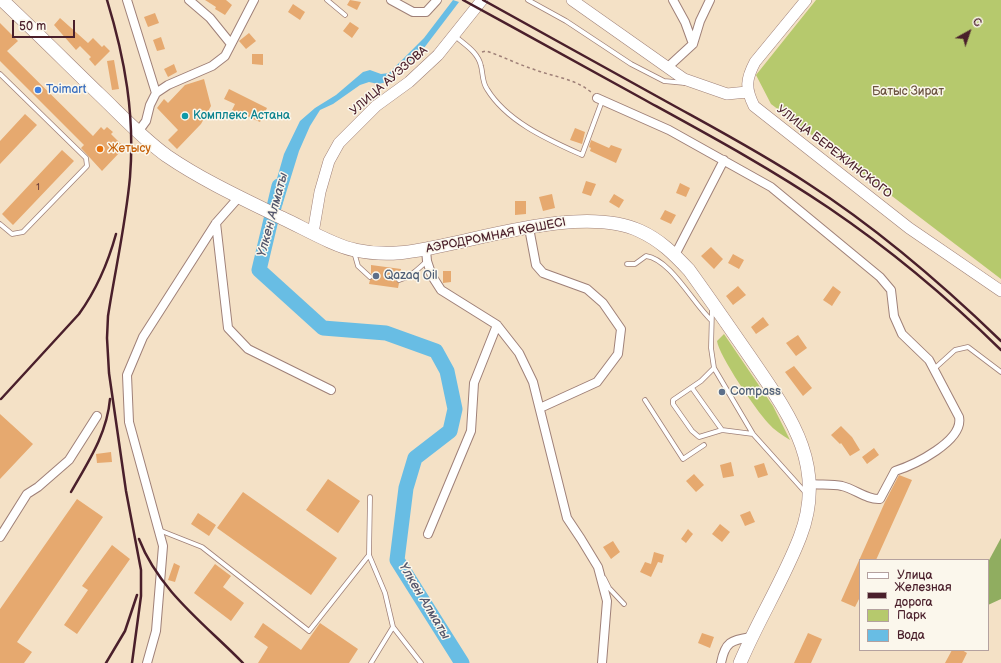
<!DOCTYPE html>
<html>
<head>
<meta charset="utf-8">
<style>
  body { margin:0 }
  #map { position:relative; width:1001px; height:663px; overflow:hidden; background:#f4e1c6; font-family:"Balsamiq Sans",sans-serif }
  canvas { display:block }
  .legend { position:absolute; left:859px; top:559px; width:130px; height:92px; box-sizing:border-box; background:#fbf7ec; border:1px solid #b4a19f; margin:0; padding:5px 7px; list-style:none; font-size:12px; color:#4a1f2b }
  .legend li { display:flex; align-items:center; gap:8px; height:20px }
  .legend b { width:20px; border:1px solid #b4a19f }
  .north { position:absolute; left:949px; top:12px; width:40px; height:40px; -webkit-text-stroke:3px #fbf7ec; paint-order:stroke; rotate:40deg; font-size:11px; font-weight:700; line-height:16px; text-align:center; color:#4a1f2b }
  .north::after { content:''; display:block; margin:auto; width:14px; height:18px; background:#4a1f2b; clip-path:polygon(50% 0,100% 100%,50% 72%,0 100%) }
  .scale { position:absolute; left:12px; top:20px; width:63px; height:18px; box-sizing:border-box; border:2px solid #4a1f2b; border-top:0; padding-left:5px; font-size:12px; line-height:14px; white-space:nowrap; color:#4a1f2b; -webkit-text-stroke:3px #fbf7ec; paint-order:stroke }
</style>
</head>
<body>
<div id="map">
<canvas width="1001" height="663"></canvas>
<ul class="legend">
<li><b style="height:5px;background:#fff"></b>Улица</li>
<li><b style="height:5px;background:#4a1f2b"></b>Железная дорога</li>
<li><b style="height:11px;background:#b6c96d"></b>Парк</li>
<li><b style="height:11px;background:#68bde4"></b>Вода</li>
</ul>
<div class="north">С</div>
<div class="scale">50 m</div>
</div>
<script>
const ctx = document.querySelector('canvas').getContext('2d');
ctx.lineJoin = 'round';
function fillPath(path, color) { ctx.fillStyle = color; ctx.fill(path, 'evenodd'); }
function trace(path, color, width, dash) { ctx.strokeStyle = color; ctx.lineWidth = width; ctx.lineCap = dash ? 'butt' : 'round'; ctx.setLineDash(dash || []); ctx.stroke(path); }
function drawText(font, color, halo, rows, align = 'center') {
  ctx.font = font + ' "Balsamiq Sans",sans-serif'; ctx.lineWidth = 3; ctx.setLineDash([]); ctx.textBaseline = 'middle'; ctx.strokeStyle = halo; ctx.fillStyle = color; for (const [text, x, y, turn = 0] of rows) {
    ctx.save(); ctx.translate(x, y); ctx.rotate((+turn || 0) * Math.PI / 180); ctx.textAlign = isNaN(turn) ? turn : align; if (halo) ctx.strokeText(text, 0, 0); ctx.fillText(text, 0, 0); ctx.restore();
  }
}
const green = new Path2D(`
  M816,0H1001V279L771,104L756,75Z
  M724,334L773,406L790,440C782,435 774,430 768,423C756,410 719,356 717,341Z`);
const forest = new Path2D(`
  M1001,538V599L988,605V562Z`);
const water = new Path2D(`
  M453,0L459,2L424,48L394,77L387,82L378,84L369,82L360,85L333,104L320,110L310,126L299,151L282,206L270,203L284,154L300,121L315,108L336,95L363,72L370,70L381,74L389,73L424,38Z`);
const river = new Path2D(`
  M279,186L259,270L323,328L386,333L436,351L447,371L455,409L450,431L415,458L406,488L397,560L462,663`);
const building = new Path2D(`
  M205,0H226L232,5L225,15L215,9L216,7Z
  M350,0L361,2L357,10L347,5Z
  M293,4L305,12L300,20L288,12Z
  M155,13L159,23L148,27L144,17Z
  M60,18L88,43L93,38L102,47L104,45L110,51L95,66L89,59L91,57L80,46L76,50L54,25Z
  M350,22L359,28L352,38L343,31Z
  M0,23L18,41L7,51L93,136L101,127L104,130L107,127L113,132L111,134L122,145L119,149L121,151L102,171L81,148L84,145L0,61Z
  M249,33L256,41L246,49L239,41Z
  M161,37L165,49L157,51L153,40Z
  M252,54H263V65L252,64Z
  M114,60L119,89L112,90L107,61Z
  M174,64L177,72L168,77L164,69Z
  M204,79L211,106L201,124L177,149L168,140L178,130L157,108L164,99L168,103L185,85Z
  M229,89L267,108L260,122L232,110L235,104L224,99Z
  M25,114L37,125L0,164V141Z
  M575,128L585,132L582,144L570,140Z
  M591,140L609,148L611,145L622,149L616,163L590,151L591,148L589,147Z
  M62,150L74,161L13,225L2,214Z
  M586,181L596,184L591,196L582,193Z
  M680,183L690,188L686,197L676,193Z
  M552,194L555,208L543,211L539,197Z
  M614,194L624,200L619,208L609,202Z
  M515,201H526V214L515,215Z
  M665,210L676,215L671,224L660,219Z
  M711,247L723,259L714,269L701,256Z
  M733,254L744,260L739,269L728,263Z
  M371,265L401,269L400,276L396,280L399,283L398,288L369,284L370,280L373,277L371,273Z
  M443,271H451V282L443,283Z
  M738,286L746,295L733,305L726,296Z
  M833,286L841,292L832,306L823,300Z
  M763,317L769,325L756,334L751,327Z
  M798,335L807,348L796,356L786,343Z
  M794,366L812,388L803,396L785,372Z
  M0,414L33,444L0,479Z
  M841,426L852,437L860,450L850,456L841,443L840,444L831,435Z
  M874,448L879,455L867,464L862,457Z
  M111,452L112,462L97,463L96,454Z
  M731,462L734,476L723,478L720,465Z
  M764,463L768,475L758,478L754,466Z
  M694,474L704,485L696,492L686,481Z
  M899,475L912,480L876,560H860V597L855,607L841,601L885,502Z
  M328,479L360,501L338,533L306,510Z
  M243,492L337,558L311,595L217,528Z
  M77,499L103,517L17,642L32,652L24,663H0V609Z
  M750,511L755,522L745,526L740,515Z
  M198,513L216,525L209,536L191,524Z
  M720,524L730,532L722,542L712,534Z
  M688,529L693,534L686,543L681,539Z
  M613,541L620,552L611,559L603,547Z
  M112,545L130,559L77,634L64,625L88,590L82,586Z
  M654,552L664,555L662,563L658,562L651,577L640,572L645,562L651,564Z
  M174,563L180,566L175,582L168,580Z
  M215,564L231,576L223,587L244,603L231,621L194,593Z
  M263,623L301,650L320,623L358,649L349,663H258L268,647L254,637Z
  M702,633L714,637L710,648L698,643Z
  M808,633L822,639L811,663H794Z
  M952,650H962L967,653L962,663H945Z`);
const path = new Path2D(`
  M482,52L486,51C502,56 517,64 533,69C553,77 574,78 591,92`);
const lane = new Path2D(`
  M327,0L345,15
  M528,0L566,21L631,64L664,81L685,83
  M455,36C465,45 478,52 481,66C483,73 482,82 487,89C507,122 549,140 582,155L602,101
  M0,74L86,158L87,166L23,232L12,234L0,224
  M354,252L358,266L370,277
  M627,264H635L646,256C670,259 693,303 711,320
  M399,280C411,277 418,269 427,261
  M712,310L711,348L714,368L753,434L805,492
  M714,368L701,381L673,400V404L692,431L699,437L722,430L753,434
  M934,369L955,350L968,347L1001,372
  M692,388L722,430
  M645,400L683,459L704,445
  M370,497L369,555L385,593L393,627L371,663
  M159,530L202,547L309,631L369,555
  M604,578L609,588L624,604
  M393,627L421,663`);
const street = new Path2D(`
  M127,0L156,93
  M189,0L210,18L231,44
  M391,0L413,12H426L437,0
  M673,0L685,22L693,44
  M668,67L693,44L700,21L710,0
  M597,98L669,130L771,187L880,277L891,290L894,316L902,334L929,360L959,417C964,441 914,465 895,471L880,499C867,500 855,489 842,486C832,484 820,485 810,484
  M138,132L146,121L150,105L156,93L168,85L212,66L225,56L254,0
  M216,223L228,328L248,349L331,390
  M529,228L536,265L543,273L587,289L603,303L621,329L618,354L597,382L540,408
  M426,250L427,261L432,276L441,290L497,325L519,353L533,382L567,518L581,539L598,567L607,601L602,663
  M675,255L724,160
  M428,534L471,431L474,383L497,325
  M0,537L27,494L38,487L69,460L97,416
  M147,663L156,631L163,546L129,422L127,375L143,337L216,223L239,197
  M721,663C725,642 731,640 751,637`);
const secondary = new Path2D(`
  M572,0L684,79L727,94L747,92
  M806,0L755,62C746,79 745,88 754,106L909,228L1001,291
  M313,233L320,192L329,161L339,143L376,106L409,82L438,55L482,0`);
const primary = new Path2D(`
  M2,0C35,31 67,63 99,94C121,115 142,138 167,156C202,180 243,199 282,218C302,227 334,246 355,250C387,257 413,252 445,245C498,234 589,207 640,231C660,240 674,254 689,270C710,299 730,328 750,357C789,414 828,465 800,537C783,581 758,620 740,663`);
const rail = new Path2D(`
  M107,0C125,59 135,115 130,177C126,222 115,271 108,316L107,338L109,373L126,491L141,570V596L132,663
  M463,0C524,33 585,67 645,100C707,134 770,168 829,208C891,250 948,298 1001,350
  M483,0C545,34 607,69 669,103C716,129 763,154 807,183C877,228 941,283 1001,341
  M1,399L79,314C97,289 108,263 116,234
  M71,492C88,462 107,434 110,399
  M139,539C159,591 206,625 243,663
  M106,663L125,631L137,595`);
const markers = [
  [38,90,4,"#3f7fe0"],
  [185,116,4,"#0f9aa8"],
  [100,149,4,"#e8710a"],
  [376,276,4,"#5c6f8a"],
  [722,392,4,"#5c6f8a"]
];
const numberNames = [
  ["1",38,187]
];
const streetNames = [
  ["УЛИЦА АУЭЗОВА",389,81,-41],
  ["УЛИЦА БЕРЕЖИНСКОГО",834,152,38],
  ["АЭРОДРОМНАЯ КӨШЕСІ",496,236,-11]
];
const shopNames = [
  ["Toimart",46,90]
];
const parkNames = [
  ["Батыс Зират",908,92]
];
const cultureNames = [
  ["Комплекс Астана",193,116]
];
const foodNames = [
  ["Жетысу",108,149]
];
const serviceNames = [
  ["Qazaq Oil",384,276],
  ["Compass",730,392]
];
const waterNames = [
  ["Үлкен Алматы",273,215,-75],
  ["Үлкен Алматы",424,601,59]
];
fillPath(green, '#b6c96d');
fillPath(forest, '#90ad60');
fillPath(water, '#68bde4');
trace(river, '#68bde4', 15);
fillPath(building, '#e6a96f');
trace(lane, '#9f8078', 5.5);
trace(street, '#9f8078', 10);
trace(secondary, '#9f8078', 12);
trace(primary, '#9f8078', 14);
trace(path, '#9f8078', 1.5, [3, 3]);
trace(lane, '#fff', 4);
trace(street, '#fff', 8);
trace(secondary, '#fff', 11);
trace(primary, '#fff', 13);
trace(rail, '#4a1f2b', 2.5);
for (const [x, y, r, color] of markers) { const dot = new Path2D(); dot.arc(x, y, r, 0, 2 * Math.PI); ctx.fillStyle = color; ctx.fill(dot); trace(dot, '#fbf7ec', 1.5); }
drawText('10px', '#71423c', null, numberNames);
drawText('12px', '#4a1f2b', '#fbf7ec', streetNames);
drawText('12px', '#366cbe', '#fbf7ec', shopNames, 'left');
drawText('12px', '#6a523f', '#fbf7ec', parkNames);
drawText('12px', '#0d838f', '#fbf7ec', cultureNames, 'left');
drawText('12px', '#c56008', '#fbf7ec', foodNames, 'left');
drawText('12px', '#4e5e75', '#fbf7ec', serviceNames, 'left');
drawText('italic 13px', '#54566c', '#fbf7ec', waterNames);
</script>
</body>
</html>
